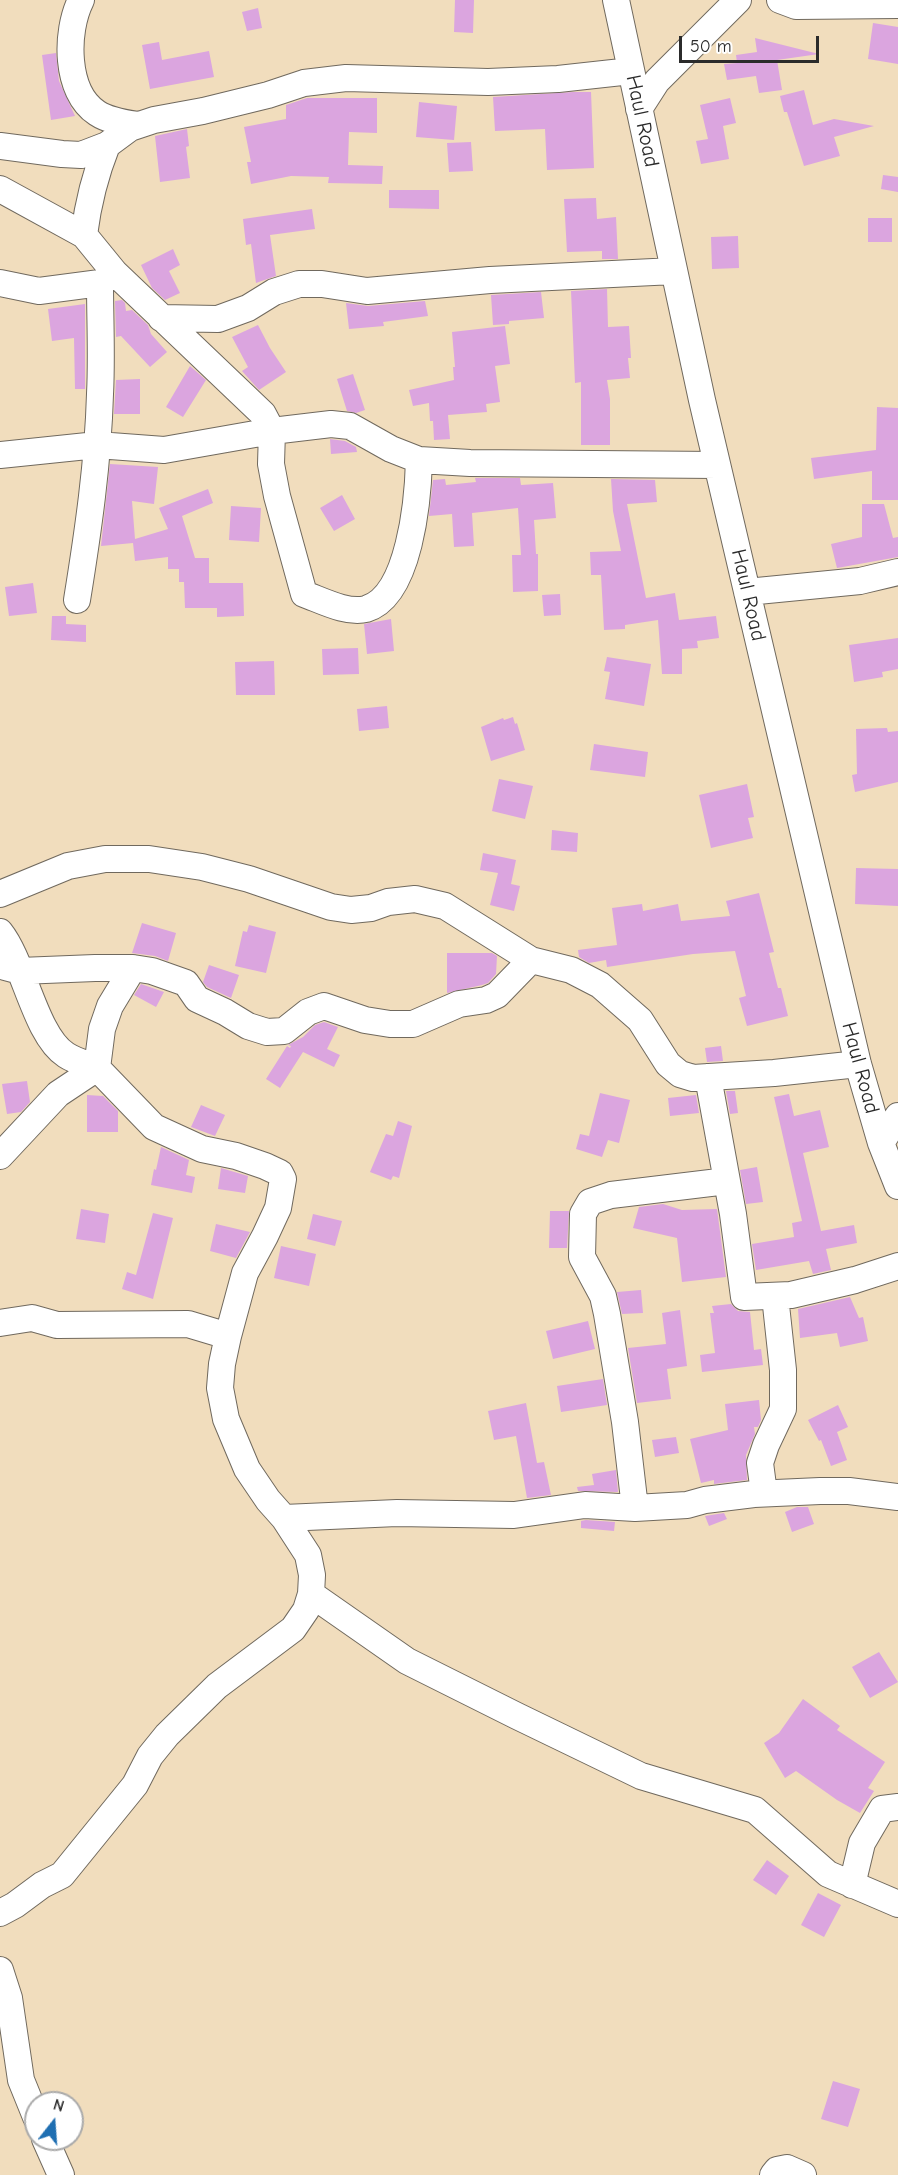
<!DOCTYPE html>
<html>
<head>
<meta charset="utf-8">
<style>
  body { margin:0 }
  #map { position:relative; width:898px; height:2175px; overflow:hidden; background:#f1ddbd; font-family:"Comic Neue",sans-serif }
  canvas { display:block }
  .north { position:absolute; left:24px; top:2091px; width:60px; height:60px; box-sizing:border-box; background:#fff; border:2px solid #aaa; border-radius:50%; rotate:17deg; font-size:16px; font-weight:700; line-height:24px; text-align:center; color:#2b2b2b }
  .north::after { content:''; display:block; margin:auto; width:21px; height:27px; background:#1f6fb2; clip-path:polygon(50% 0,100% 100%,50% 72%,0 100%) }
  .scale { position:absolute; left:679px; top:36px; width:140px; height:27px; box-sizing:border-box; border:3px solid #2b2b2b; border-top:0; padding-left:8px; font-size:18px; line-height:21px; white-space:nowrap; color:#2b2b2b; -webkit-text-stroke:4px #fff; paint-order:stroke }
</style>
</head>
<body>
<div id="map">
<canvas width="898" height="2175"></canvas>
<div class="north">N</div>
<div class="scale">50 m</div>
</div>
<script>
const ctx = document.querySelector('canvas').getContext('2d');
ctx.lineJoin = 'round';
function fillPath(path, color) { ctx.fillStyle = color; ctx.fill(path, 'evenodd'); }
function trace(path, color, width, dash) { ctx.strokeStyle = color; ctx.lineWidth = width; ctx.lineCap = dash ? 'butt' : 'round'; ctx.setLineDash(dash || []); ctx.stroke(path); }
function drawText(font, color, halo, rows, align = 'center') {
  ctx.font = font + ' "Comic Neue",sans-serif'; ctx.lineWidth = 4.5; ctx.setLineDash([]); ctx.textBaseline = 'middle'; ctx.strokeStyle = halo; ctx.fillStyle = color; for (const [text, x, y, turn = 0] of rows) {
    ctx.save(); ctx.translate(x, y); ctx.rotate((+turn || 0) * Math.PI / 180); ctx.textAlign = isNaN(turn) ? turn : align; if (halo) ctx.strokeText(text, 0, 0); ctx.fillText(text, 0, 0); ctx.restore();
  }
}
const building = new Path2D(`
  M455,0H474L473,33L454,32Z
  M258,8L262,28L247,31L242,12Z
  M873,23L898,27V64L868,59Z
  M755,38L819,54L777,60L782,90L759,93L756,76L727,80L724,64L737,63L736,55L757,52Z
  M159,42L162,60L209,51L214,77L150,89L142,45Z
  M56,53L59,81L75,116L51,120L42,55Z
  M804,90L813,125L834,119L874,126L834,137L840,156L804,166L787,112H784L780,96Z
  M573,92H591L594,168L547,170L545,129L495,131L493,97Z
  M307,98H377V133L349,132L348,165L383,166L382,184L328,183L329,177L291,176L251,184L247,162H251L244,127L286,119V105Z
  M730,98L736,123L723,126L729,159L701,164L696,141L708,139L700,105Z
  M419,102L457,106L454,140L416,137Z
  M187,129L189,146L186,147L190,178L160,182L155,136Z
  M471,142L473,171L449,172L447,143Z
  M883,175L898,177V192L881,189Z
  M389,190H439V209L389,208Z
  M596,198L597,219L616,217L618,259H602V251L567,252L564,199Z
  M312,209L315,229L270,235L276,276L256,283L251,244L246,245L243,219Z
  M868,218H892V242H868Z
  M738,236L739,268L712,269L711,237Z
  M173,249L180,265L169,271L180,293L165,300L152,288L141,265Z
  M607,289L608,327L629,326L631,358H628L630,378L607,380L610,399V445H581V382L575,383L571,291Z
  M541,292L544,318L509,321V324L493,325L491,295Z
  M122,300L125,303L126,311L132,310L148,325L151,334L167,352L150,367L121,336L116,337L115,301Z
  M425,301L428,316L383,322L384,326L349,329L346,303L368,306Z
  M85,304V389H75L74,338L52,341L48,309Z
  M258,325L270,348L286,372L259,390L242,371L248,367L232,337Z
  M505,326L510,364L495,366L500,402L486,404L487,412L448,415L450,439L434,440L433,421H430L429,403L413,406L409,390L454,380L453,367H455L452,332Z
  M190,366L206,380L183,417L166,407Z
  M353,374L365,410L356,413L347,411L337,379Z
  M140,379V414H114L116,380Z
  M877,407L898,408V500H872V471L814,479L811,458L876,450Z
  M330,439L345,441L356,447L357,452L331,454Z
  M110,464L158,467L154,504L132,501L135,539L168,529L159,508L208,489L213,503L182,516L195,558H209V583H243L244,616L217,617V608H185L184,582H179V569H168V557L135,561L133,543L101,546Z
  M475,478H520L521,485L553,483L556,518L534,520L536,554H538V591L513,592L512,555H521L518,508L472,513L474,546L454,547L452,514L429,516L433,480L445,479L446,485L476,482Z
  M611,479L655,480L657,502L627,504L646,598L675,593L679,620L716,616L719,638L697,641L698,648L682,649V674H662L658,620L625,625V629L604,630L601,575H591L590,552L621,551L613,511Z
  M342,495L355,519L334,531L320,508Z
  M862,504H884L893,538L898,537V557L837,568L831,544L862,537Z
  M231,506L261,508L259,542L229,540Z
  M33,583L37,613L9,616L5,587Z
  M560,594L561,615L544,616L542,595Z
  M52,616H66V624L86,625V642L51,640Z
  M391,619L394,651L367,654L364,624Z
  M898,638V669L882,672L883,677L854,682L849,645Z
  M358,648L359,674L323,675L322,649Z
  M607,657L651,664L644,706L605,699L610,672L604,671Z
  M274,661L275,695H236L235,662Z
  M387,706L389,728L359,731L357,709Z
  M513,717L515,724L517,723L525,750L491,761L481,727L503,718L504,720Z
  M887,728L888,732L898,731V782L855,792L852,775L857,774L856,729Z
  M594,744L648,752L645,777L590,770Z
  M499,779L533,786L525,819L492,811Z
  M747,784L754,817L748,818L753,838L711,848L699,795Z
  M552,830L578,833L577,852L551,850Z
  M483,853L516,860L511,884L520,886L514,911L490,905L498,873L480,870Z
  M856,868L898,869V906L855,904Z
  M759,893L774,952L769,953L778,988H781L788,1016L747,1026L739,998L746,996L735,951L693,954L607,967L606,960L589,963L579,957L578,950L617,945L612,908L642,904L643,911L678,904L681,921L730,916L726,901Z
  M142,923L176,933L168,961L155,956L132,953Z
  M249,925L276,932L266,973L235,966L243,931L247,932Z
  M447,953H492L497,956L496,974L488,983L482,985L447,993Z
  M209,965L239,975L231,998L207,987L203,982Z
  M141,984L164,992L156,1007L134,995Z
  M324,1022L338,1027L327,1049L340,1055L334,1067L303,1052L280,1088L266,1079L287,1046L290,1048L291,1046L288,1045L303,1037L315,1025Z
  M721,1046L723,1061L707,1062L705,1048Z
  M27,1081L30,1102L21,1112L7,1114L2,1084Z
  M726,1091H735L738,1113L730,1114Z
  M600,1093L630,1100L619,1143L608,1140L602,1157L576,1149L580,1134L589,1136Z
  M789,1094L794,1116L820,1110L829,1147L803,1153L821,1231L854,1225L857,1243L826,1249L831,1270L813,1274L809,1261L756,1270L752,1244L794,1237L792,1223L802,1221L774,1097Z
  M87,1095L103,1096L118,1111V1132H87Z
  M696,1095L699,1113L670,1116L668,1098Z
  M201,1105L225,1115L215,1136L191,1127Z
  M398,1121L412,1126L399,1178L393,1176L391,1180L370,1172L386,1134L393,1136Z
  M161,1147L189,1160L186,1175L195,1177L192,1193L151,1185L154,1169L156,1170Z
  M757,1167L763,1202L746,1204L740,1170Z
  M221,1168L248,1176L245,1193L218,1189Z
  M663,1204L682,1210L717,1209L726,1277L682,1282L677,1238L633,1228L639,1207Z
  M81,1209L109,1214L105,1243L76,1239Z
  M550,1211H569L567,1248H549Z
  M153,1213L173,1218L153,1299L122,1289L127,1272L136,1275Z
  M313,1214L342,1221L335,1246L307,1239Z
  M216,1224L250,1232L236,1258L210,1251Z
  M281,1246L316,1254L309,1286L274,1278Z
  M641,1290L643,1313L622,1314L617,1292Z
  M850,1297L859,1318L863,1317L868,1341L840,1347L837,1333L800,1338L798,1309Z
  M731,1304L738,1311L750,1312L754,1350L761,1349L763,1365L702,1372L700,1355L715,1353L710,1313H714L712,1306Z
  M680,1310L687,1366L667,1369L671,1399L637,1403L628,1348L666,1344L662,1313Z
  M588,1321L595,1349L553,1359L546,1331Z
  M603,1379L607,1405L561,1412L557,1386Z
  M759,1400L761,1420L758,1427H754L755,1434L746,1455L747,1480L714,1484V1480L701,1483L690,1439L728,1430L725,1404Z
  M526,1403L537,1463L544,1462L551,1495L527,1498L516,1436L494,1440L488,1411Z
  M838,1405L848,1427L837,1432L847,1460L831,1466L821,1440L819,1441L808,1420Z
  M676,1437L679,1453L655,1457L652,1440Z
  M616,1470L618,1492L578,1491L577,1487L594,1485L592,1474Z
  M797,1507H808L814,1524L792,1532L785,1512Z
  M724,1513L727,1519L709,1526L705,1516Z
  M586,1520L615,1522L614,1531L581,1528V1521Z
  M879,1652L898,1682L870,1698L852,1667Z
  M803,1699L840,1726L837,1730L885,1762L868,1788L874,1791L860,1813L837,1800L796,1771L785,1778L764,1743L779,1733Z
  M767,1860L789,1876L776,1895L753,1880Z
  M818,1893L841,1905L824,1937L801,1925Z
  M833,2081L860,2089L848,2127L821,2119Z`);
const minor = new Path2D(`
  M81,0C65,32 65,92 97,113C109,121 125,123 138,125
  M616,0L702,400L858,1064L881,1143L898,1186
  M780,0L796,6L898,5
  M639,109L657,81L738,0
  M0,146L62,154L81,155L107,145L130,128L154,120L203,111L268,95L304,83L346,78L488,82L558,79L631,71
  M0,189L84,235L115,273L263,414L272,431L271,464L277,496L304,594C321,600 347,614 366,609C410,596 418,499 419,460
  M84,235C88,203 95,175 107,145
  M0,283L39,291L100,283L113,275
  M161,318L218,319L248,308L274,292L299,284H322L367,291L490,280L674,271
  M0,455L97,445L164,450L272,431L331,424L350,426L391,449L419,460L470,463L717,465
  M747,592L860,581L898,572
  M77,600C88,532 98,463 100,394C102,357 100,320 100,283
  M0,894L68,866L105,859H149L202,867L249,879L331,907L351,910L371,908L388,902L415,899L445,906L531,960L571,970L600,985L640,1020L668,1064L680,1074L693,1078L774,1073L858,1064
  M0,932C24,962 35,1035 66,1055C75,1061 87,1064 97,1068
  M5,967L20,971L95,968H133
  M708,1077L733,1214L744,1297L791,1295L855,1280L898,1266
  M881,1143L898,1116
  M0,1156L58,1094L97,1068
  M0,1323L32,1318L57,1325L188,1324L228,1336
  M764,1493L760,1463L766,1445L783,1409V1370L775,1296
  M635,1508L625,1422L607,1314L603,1296L582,1257L583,1214L590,1202L611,1195L727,1181
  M284,1518L397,1513L514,1515L585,1505L635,1508L687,1505L705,1500L754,1494L820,1491H849L898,1497
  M311,1594L407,1661L517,1716L641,1776L755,1810L828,1874L898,1904
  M852,1885L862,1843L882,1809L898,1807
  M0,1913L15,1905L42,1885L62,1875L135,1785L150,1756L167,1735L217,1686L293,1629L306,1610L311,1594L312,1575L308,1555L284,1518L268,1500L247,1469L226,1419L220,1388L222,1364L228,1336L245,1273L265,1236L278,1208L283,1179L280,1173L265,1166L236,1156L202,1149L154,1127L97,1068L102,1029L110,1006L133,968L152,971L186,983L197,999L225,1012L248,1026L267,1032L284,1031L308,1012L324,1006L365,1020L390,1024H413L459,1004L486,1000L497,995L531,960
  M0,1970L9,1998L21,2080L36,2117
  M45,2139L61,2175
  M773,2175L777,2170L787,2168L803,2175`);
const streetNames = [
  ["Haul Road",642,121,78],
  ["Haul Road",748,595,77],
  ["Haul Road",860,1068,75]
];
fillPath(building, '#dba5df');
trace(minor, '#70695e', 28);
trace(minor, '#fff', 26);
drawText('21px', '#2b2b2b', '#fff', streetNames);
</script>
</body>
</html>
